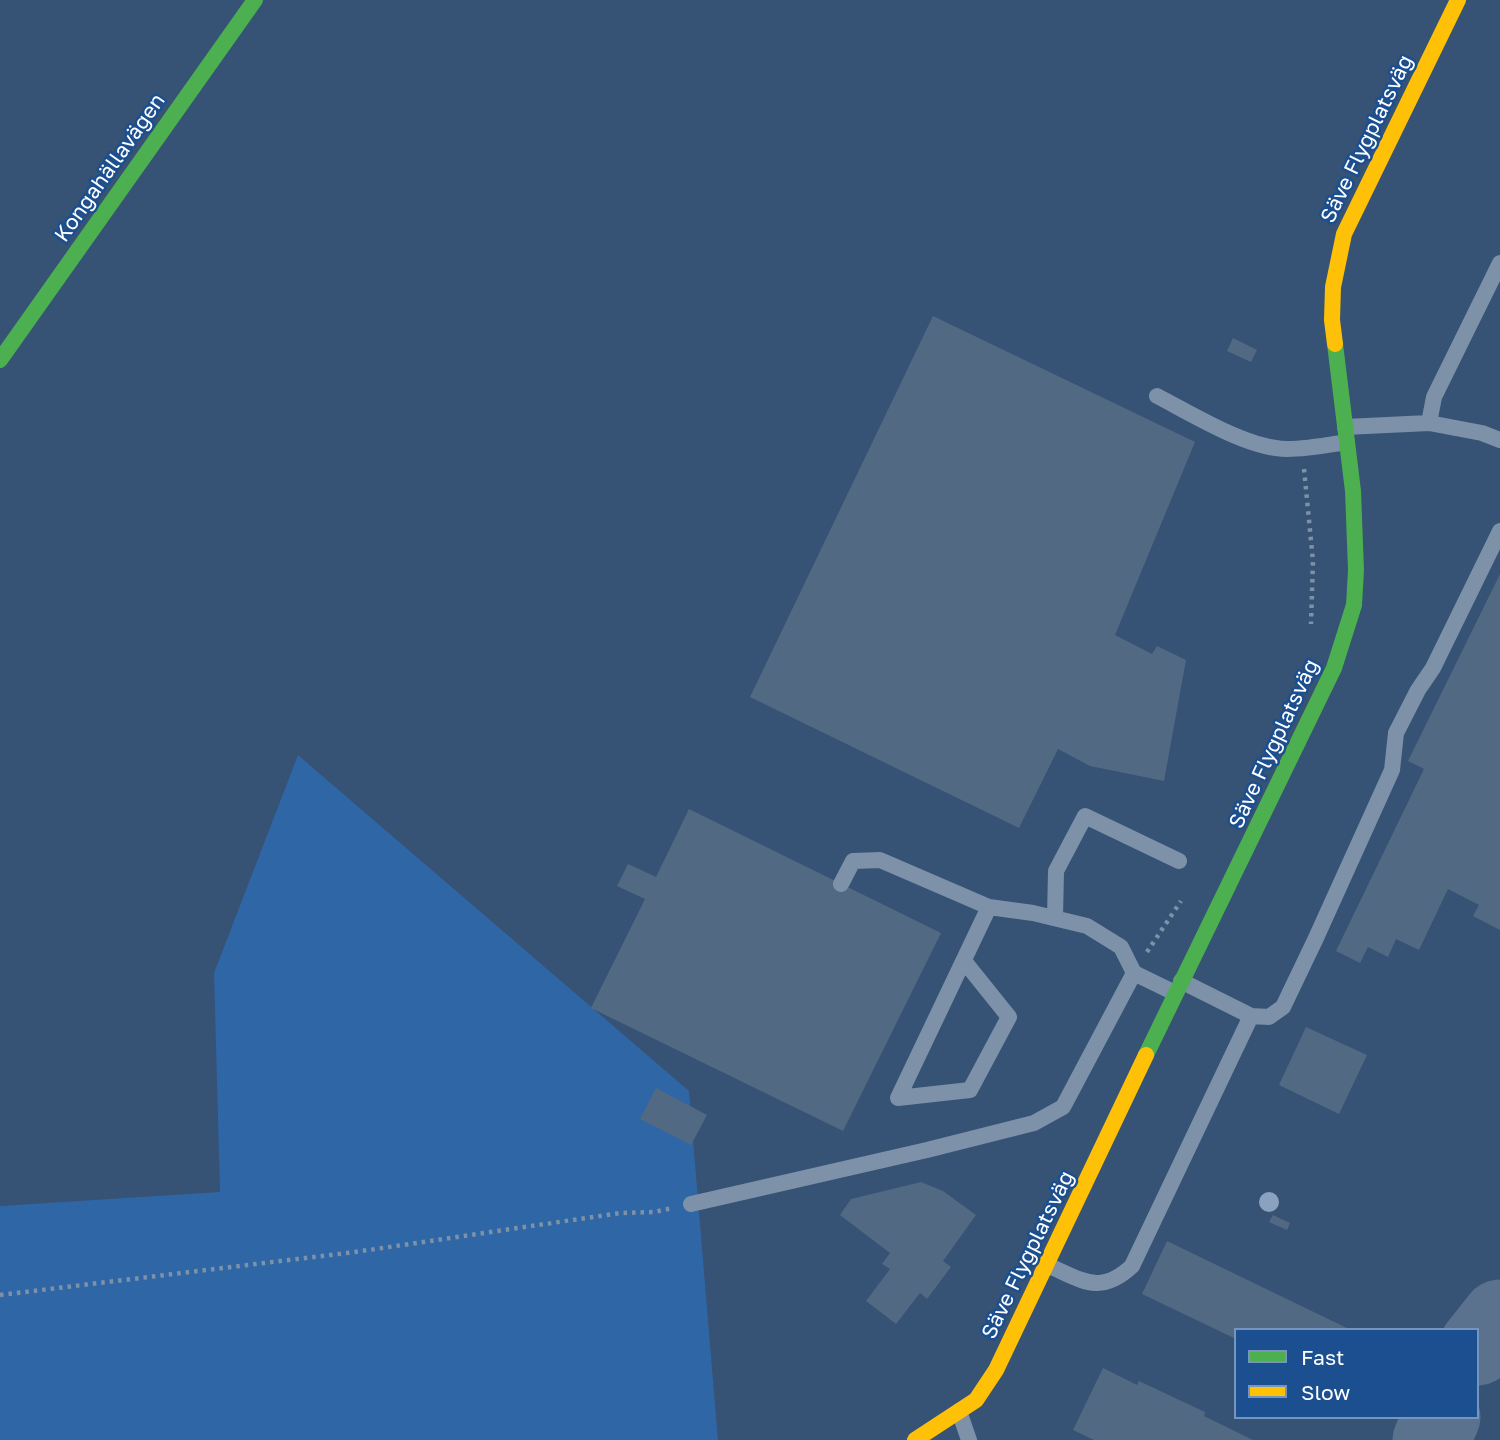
<!DOCTYPE html>
<html>
<head>
<meta charset="utf-8">
<style>
  body { margin:0 }
  #map { position:relative; width:1500px; height:1440px; overflow:hidden; background:#365274; font-family:"Golos Text",sans-serif }
  canvas { display:block }
  .legend { position:absolute; left:1234px; top:1328px; width:245px; height:91px; box-sizing:border-box; background:#1b4f8f; border:2px solid #7695bc; margin:0; padding:9px 12px; list-style:none; font-size:21px; color:#fff }
  .legend li { display:flex; align-items:center; gap:14px; height:35px }
  .legend b { width:35px; border:2px solid #7695bc }
</style>
</head>
<body>
<div id="map">
<canvas width="1500" height="1440"></canvas>
<ul class="legend">
<li><b style="height:9px;background:#4caf50"></b>Fast</li>
<li><b style="height:9px;background:#ffc107"></b>Slow</li>
</ul>
</div>
<script>
const ctx = document.querySelector('canvas').getContext('2d');
ctx.lineJoin = 'round';
function fillPath(path, color) { ctx.fillStyle = color; ctx.fill(path, 'evenodd'); }
function trace(path, color, width, dash) { ctx.strokeStyle = color; ctx.lineWidth = width; ctx.lineCap = dash ? 'butt' : 'round'; ctx.setLineDash(dash || []); ctx.stroke(path); }
function drawText(font, color, halo, rows, align = 'center') {
  ctx.font = font + ' "Golos Text",sans-serif'; ctx.lineWidth = 5; ctx.setLineDash([]); ctx.textBaseline = 'middle'; ctx.strokeStyle = halo; ctx.fillStyle = color; for (const [text, x, y, turn = 0] of rows) {
    ctx.save(); ctx.translate(x, y); ctx.rotate((+turn || 0) * Math.PI / 180); ctx.textAlign = isNaN(turn) ? turn : align; if (halo) ctx.strokeText(text, 0, 0); ctx.fillText(text, 0, 0); ctx.restore();
  }
}
const green = new Path2D(`
  M298,755L689,1091L718,1440H0V1206L220,1192L214,973Z`);
const taxiway = new Path2D(`
  M1477,1347L1500,1318
  M1431,1440L1442,1417`);
const building = new Path2D(`
  M933,316L1195,442L1115,635L1152,654L1157,646L1186,660L1164,781L1090,766L1058,749L1019,828L750,697Z
  M1233,338L1257,350L1251,362L1227,351Z
  M1500,574V930L1473,916L1479,905L1448,889L1419,950L1396,939L1388,957L1368,947L1360,963L1336,951L1424,769L1408,761Z
  M689,809L941,933L843,1131L591,1008L645,899L617,886L628,864L656,877Z
  M1306,1027L1367,1055L1339,1114L1279,1085Z
  M656,1088L707,1115L691,1145L640,1119Z
  M921,1182L943,1191L976,1215L943,1261L951,1267L927,1299L920,1293L896,1324L866,1301L890,1269L882,1264L890,1253L840,1215L851,1199Z
  M1273,1215L1290,1223L1287,1230L1269,1222Z
  M1167,1241L1351,1330H1236V1339L1142,1294Z
  M1103,1368L1137,1385L1139,1381L1205,1412L1204,1416L1253,1440H1094L1073,1430Z`);
const path = new Path2D(`
  M1304,469L1313,561L1311,624
  M1147,952L1181,901
  M0,1295L355,1252L620,1213L654,1212L673,1208`);
const lane = new Path2D(`
  M1157,396C1192,414 1248,449 1287,449C1307,449 1328,445 1347,442
  M1429,423L1434,397L1500,263
  M1345,427L1429,423L1482,433L1500,440
  M841,884L853,861L880,860L989,907
  M1055,918L1056,871L1085,816L1179,861
  M964,961L1009,1017L970,1090L898,1098L989,907L1033,913L1087,926L1121,947L1134,973
  M1181,981L1251,1016L1269,1017L1283,1007L1316,938L1392,770L1396,733L1418,690L1433,668L1500,531
  M691,1204L927,1150L1034,1123L1063,1107L1134,973L1175,993
  M1047,1265C1082,1280 1100,1296 1132,1266L1251,1016
  M959,1411L969,1440`);
const fast = new Path2D(`
  M0,360L255,0
  M1146,1055L1334,668L1354,605L1356,570L1353,491L1335,344`);
const slow = new Path2D(`
  M1335,344L1332,320L1333,287L1344,234L1458,0
  M915,1440L976,1400L996,1370L1146,1055`);
const trees = [
  [1269,1202]
];
const streetNames = [
  ["Säve Flygplatsväg",1367,139,-64],
  ["Kongahällavägen",110,168,-55],
  ["Säve Flygplatsväg",1274,744,-65],
  ["Säve Flygplatsväg",1028,1255,-64]
];
fillPath(green, '#2f66a5');
trace(taxiway, '#5a728e', 77);
fillPath(building, '#526984');
trace(path, '#7d92a8', 4.5, [3.5, 5]);
trace(lane, '#7d92a8', 16);
trace(fast, '#4caf50', 16);
trace(slow, '#ffc107', 16);
ctx.fillStyle = '#8aa2be';
for (const [x, y] of trees) { ctx.beginPath(); ctx.arc(x, y, 10, 0, 2 * Math.PI); ctx.fill(); }
drawText('21px', '#fff', '#1b4f8f', streetNames);
</script>
</body>
</html>
